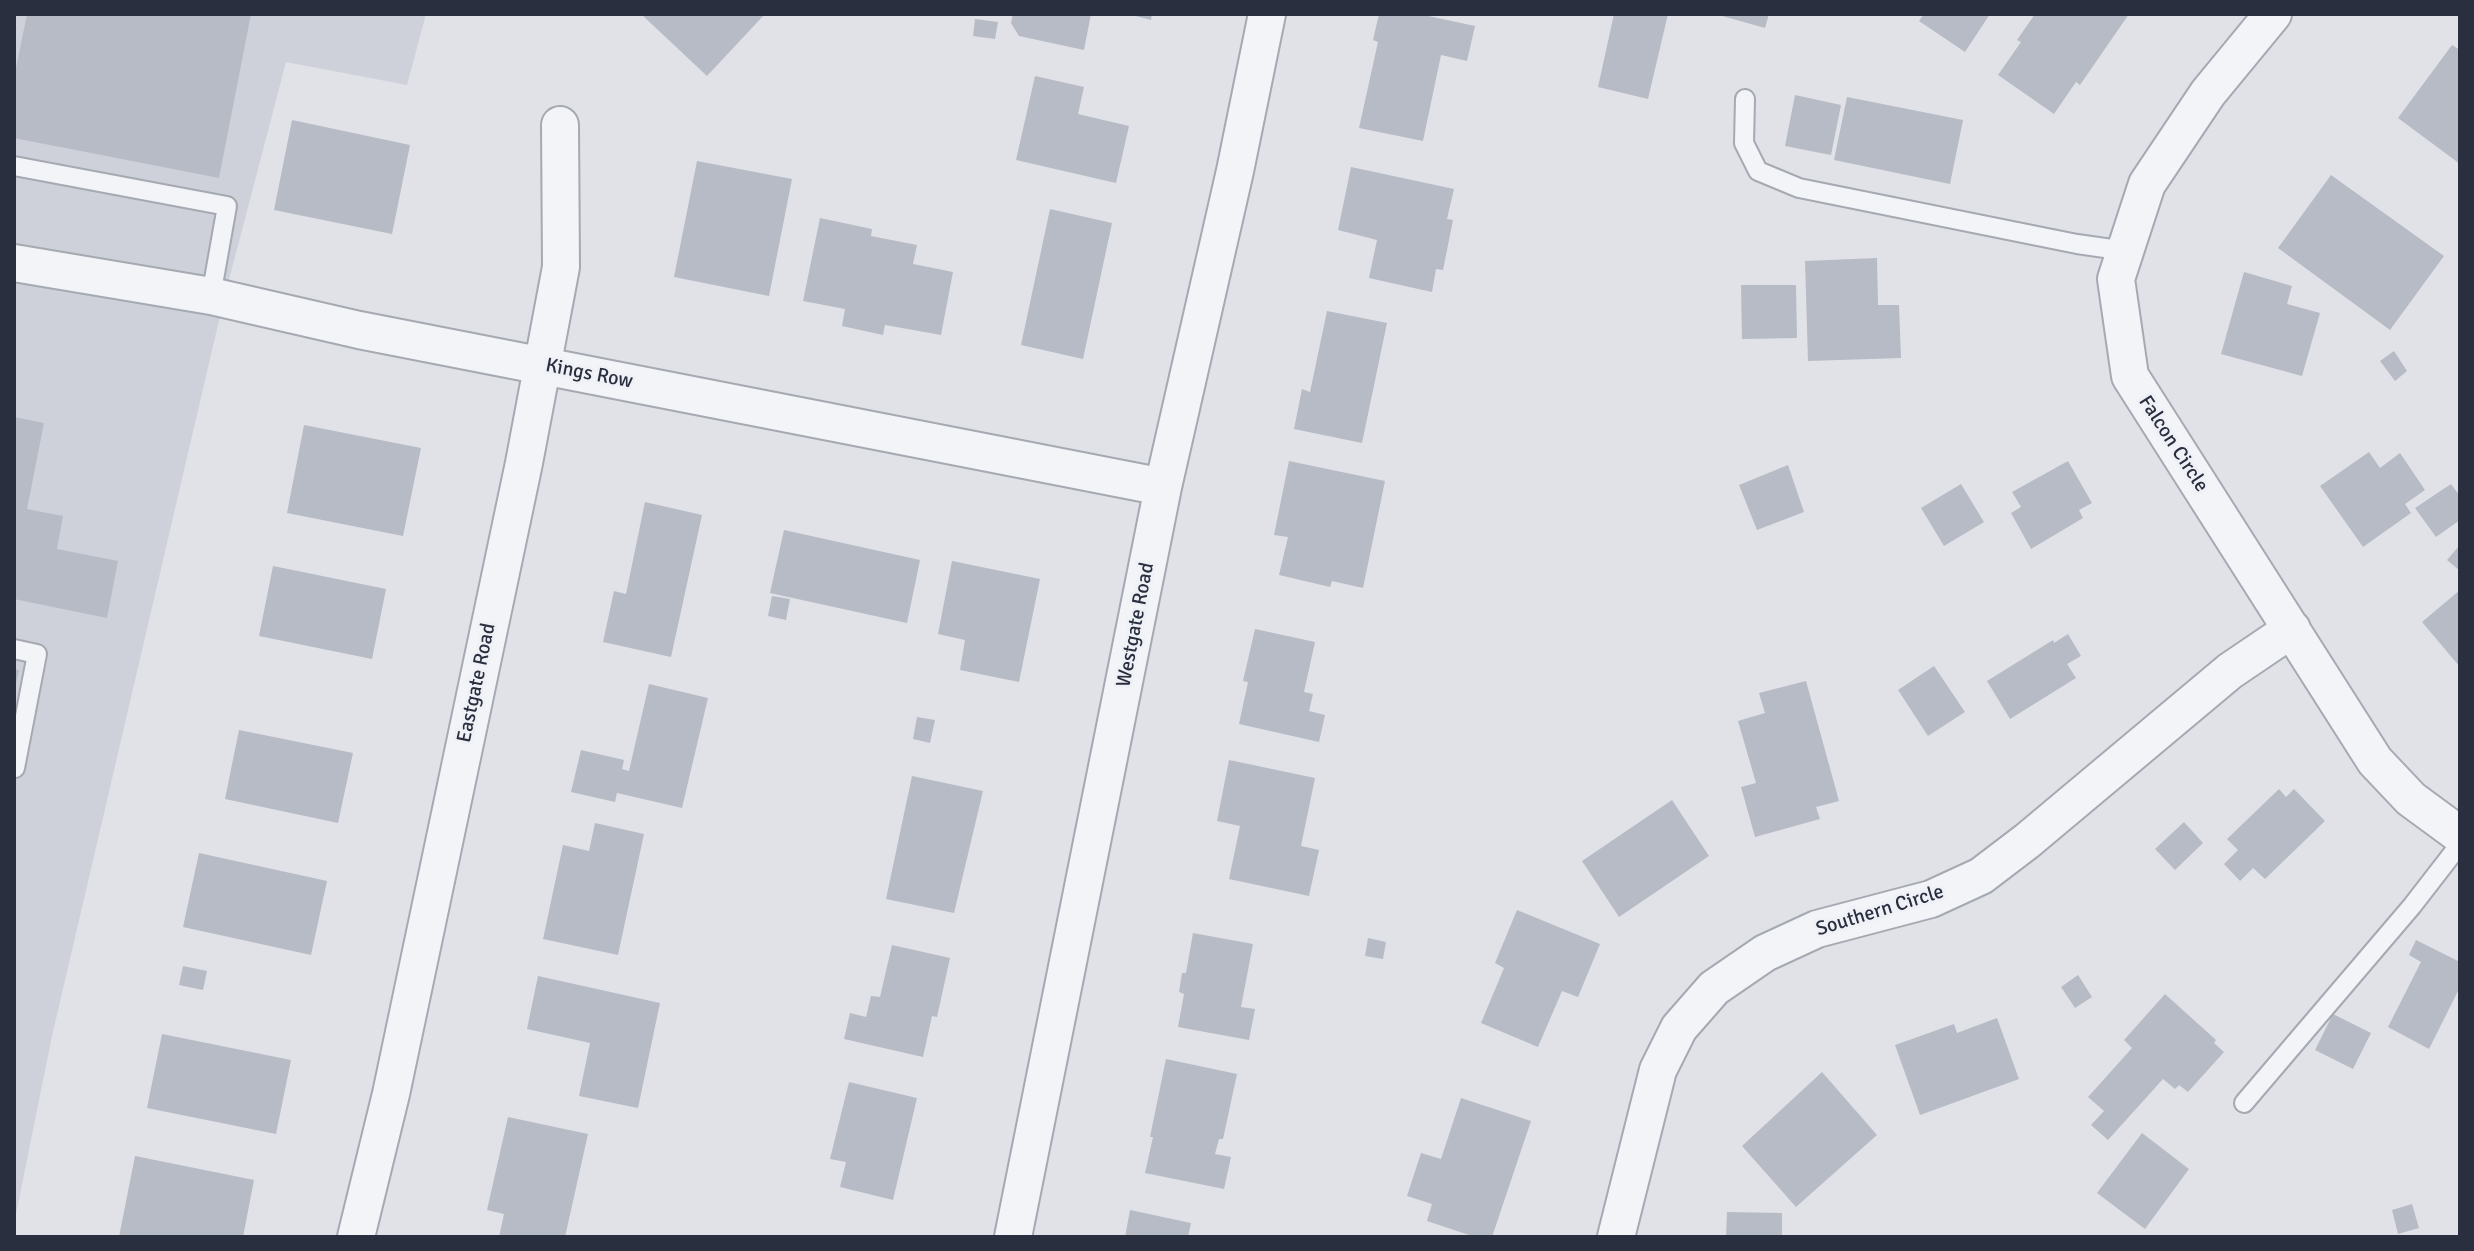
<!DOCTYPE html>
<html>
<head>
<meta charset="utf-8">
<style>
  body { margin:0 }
  #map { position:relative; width:2474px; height:1251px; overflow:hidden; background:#e0e2e8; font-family:Signika,sans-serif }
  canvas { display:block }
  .frame { position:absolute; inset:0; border:16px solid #292f3f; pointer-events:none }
</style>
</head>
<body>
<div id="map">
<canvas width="2474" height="1251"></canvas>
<div class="frame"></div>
</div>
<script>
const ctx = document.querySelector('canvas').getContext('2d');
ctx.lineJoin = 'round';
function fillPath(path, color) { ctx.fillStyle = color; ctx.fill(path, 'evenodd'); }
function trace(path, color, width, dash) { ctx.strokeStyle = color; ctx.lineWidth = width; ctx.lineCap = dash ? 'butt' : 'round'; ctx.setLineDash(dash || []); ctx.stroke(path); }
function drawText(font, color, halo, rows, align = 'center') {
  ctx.font = font + ' Signika,sans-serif'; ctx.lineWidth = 6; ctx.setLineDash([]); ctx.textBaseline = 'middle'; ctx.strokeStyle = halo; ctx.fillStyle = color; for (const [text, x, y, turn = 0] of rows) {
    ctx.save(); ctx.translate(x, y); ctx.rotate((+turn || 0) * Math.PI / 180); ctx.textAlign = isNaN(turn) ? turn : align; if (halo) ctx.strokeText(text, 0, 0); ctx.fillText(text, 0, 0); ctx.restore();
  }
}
const built = new Path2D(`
  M14,14H426L407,85L286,62L224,299L52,1036L14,1224Z`);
const building = new Path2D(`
  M27,14H251L219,178L14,138V78Z
  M641,14H765L707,76Z
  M1013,14H1091L1084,50L1019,36L1011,23Z
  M1128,14H1152L1151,20Z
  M1379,14H1419L1475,26L1467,61L1441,55L1423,141L1359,128L1378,42L1373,40Z
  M1614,14H1668L1648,99L1598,87Z
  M1715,14H1769L1765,28Z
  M1924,14H1990L1965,52L1919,21Z
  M2035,14H2129L2080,85L2076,82L2054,114L1998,75L2021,42L2017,40Z
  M975,19L998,22L995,39L973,36Z
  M2452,45L2460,50V164L2398,118Z
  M1035,76L1084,87L1078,114L1129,126L1116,183L1016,160Z
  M1795,95L1841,105L1831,155L1785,146Z
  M1847,97L1963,120L1950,184L1834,160Z
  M292,120L410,145L392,234L274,210Z
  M697,161L792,179L769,296L674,277Z
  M1351,167L1454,189L1447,219L1453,220L1443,270L1436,269L1432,292L1369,278L1377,240L1338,230Z
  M2331,175L2444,256L2390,330L2278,248Z
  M1050,209L1112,223L1083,359L1021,345Z
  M820,218L872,229L871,236L917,245L913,264L953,272L941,335L885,325L883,335L842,326L845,309L803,301Z
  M1877,258L1878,305H1899L1901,358L1808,361L1805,261Z
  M2244,272L2292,286L2287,304L2320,313L2302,376L2221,354Z
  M1741,285H1796L1797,338L1742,339Z
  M1327,311L1387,323L1362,443L1294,429L1302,389L1310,392Z
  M2394,351L2407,371L2395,381L2380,361Z
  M14,417L44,423L27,509L63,516L57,549L118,561L107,618L14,599Z
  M304,425L421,448L403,536L287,513Z
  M2369,452L2380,468L2400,453L2425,490L2405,504L2411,513L2363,547L2320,486Z
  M1289,461L1385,481L1363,588L1332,581L1330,587L1279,575L1288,537L1274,535Z
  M2068,461L2092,503L2079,510L2083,518L2031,549L2011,513L2021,507L2012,492Z
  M1788,465L1804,512L1757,530L1739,485Z
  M1961,484L1984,522L1944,546L1921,508Z
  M2451,484L2460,496V520L2436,537L2415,508Z
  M645,502L702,515L671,657L603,642L614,591L626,594Z
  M784,530L920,560L907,623L770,593Z
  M2460,545V571L2447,560Z
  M952,561L1040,579L1019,682L960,670L965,640L938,634Z
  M273,566L386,589L372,659L259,636Z
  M2460,590V667L2422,622Z
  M772,596L790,599L786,620L768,616Z
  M1255,629L1315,642L1304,692L1313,694L1309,711L1325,715L1319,742L1239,724L1248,682L1243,681Z
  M2068,634L2081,656L2067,664L2076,678L2010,719L1987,681L2053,640L2054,643Z
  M1934,666L1965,712L1928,736L1898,690Z
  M14,669L19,670L15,688H14Z
  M1806,681L1839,801L1816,807L1820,819L1755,837L1741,787L1756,783L1738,721L1765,713L1759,693Z
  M649,684L708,698L682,808L617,793L615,802L571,792L581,750L624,760L622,769L629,771Z
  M917,717L935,720L930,743L913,739Z
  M239,730L353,753L338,823L225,799Z
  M1229,760L1315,778L1301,846L1319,850L1309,896L1229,879L1240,826L1217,821Z
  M912,776L983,791L954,913L886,899Z
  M2279,789L2286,797L2294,789L2325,821L2265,879L2253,868L2240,881L2224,864L2238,850L2227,839Z
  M1672,800L1709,856L1619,917L1582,861Z
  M2184,822L2203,843L2175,870L2155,849Z
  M595,823L644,834L618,955L543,939L563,845L589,851Z
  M199,853L327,881L311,955L183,927Z
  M1517,910L1600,944L1578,997L1562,991L1538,1047L1481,1023L1504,968L1495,963Z
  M1193,933L1253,944L1241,1007L1255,1009L1249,1040L1178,1027L1184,994L1179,992L1182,973H1186Z
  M1368,938L1386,942L1383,959L1365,956Z
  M2416,940L2460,962V987L2429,1049L2388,1027L2421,962L2409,955Z
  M892,945L950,958L937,1017L932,1016L923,1057L844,1039L850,1013L866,1017L871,996L880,997Z
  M183,966L207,971L203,990L179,985Z
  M2078,975L2092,997L2075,1008L2061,987Z
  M538,976L660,1003L638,1108L579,1096L590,1043L527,1029Z
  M2165,994L2216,1040L2214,1043L2224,1052L2188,1092L2179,1085L2175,1089L2163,1079L2108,1140L2091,1125L2104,1111L2088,1097L2132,1048L2124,1040Z
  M2333,1014L2371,1033L2353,1069L2315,1050Z
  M1997,1018L2019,1079L1920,1115L1895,1045L1954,1024L1957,1033Z
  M162,1034L291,1060L276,1134L147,1108Z
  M1166,1059L1237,1074L1223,1139H1219L1215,1154L1231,1157L1224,1189L1145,1173L1153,1137H1150Z
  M1822,1072L1877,1135L1796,1207L1742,1146Z
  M849,1082L917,1098L893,1200L840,1187L846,1162L830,1159Z
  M1461,1098L1531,1121L1492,1237H1475L1427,1221L1432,1204L1407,1196L1421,1153L1441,1159Z
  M508,1117L588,1134L565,1237H499L504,1214L487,1210Z
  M2142,1133L2189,1169L2145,1229L2097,1193Z
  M135,1156L254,1180L243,1237H119Z
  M2412,1204L2419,1228L2398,1234L2392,1210Z
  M1130,1210L1191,1223L1188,1237H1125Z
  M1727,1212L1782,1213V1237H1726Z`);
const service = new Path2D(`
  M1745,99L1744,143L1758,171L1799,188L2077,244L2126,251
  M14,166L227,206L211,296
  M14,649L37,654L15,768
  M2244,1103L2412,906L2460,844`);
const minor = new Path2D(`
  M2273,14L2208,93L2147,184L2116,279L2130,376L2375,761L2411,799L2460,835
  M14,263L211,296L359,330L1163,487
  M356,1237L391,1094L524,463L561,267L560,125
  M1013,1237L1163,487L1235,171L1267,14
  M1616,1237L1658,1070L1679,1028L1714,988L1765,953L1817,929L1931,899L1981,876L2027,841L2230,671L2292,629`);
const streetNames = [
  ["Kings Row",589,374,11],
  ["Falcon Circle",2173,444,57],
  ["Westgate Road",1136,625,-79],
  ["Eastgate Road",477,683,-78],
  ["Southern Circle",1880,911,-17]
];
fillPath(built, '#ced1da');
fillPath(building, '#b7bbc5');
trace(service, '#a5a9b2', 22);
trace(minor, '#a5a9b2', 40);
trace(service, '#f2f4f7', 18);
trace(minor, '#f2f4f7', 36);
drawText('20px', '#292f3f', '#eff1f6', streetNames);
</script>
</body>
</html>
